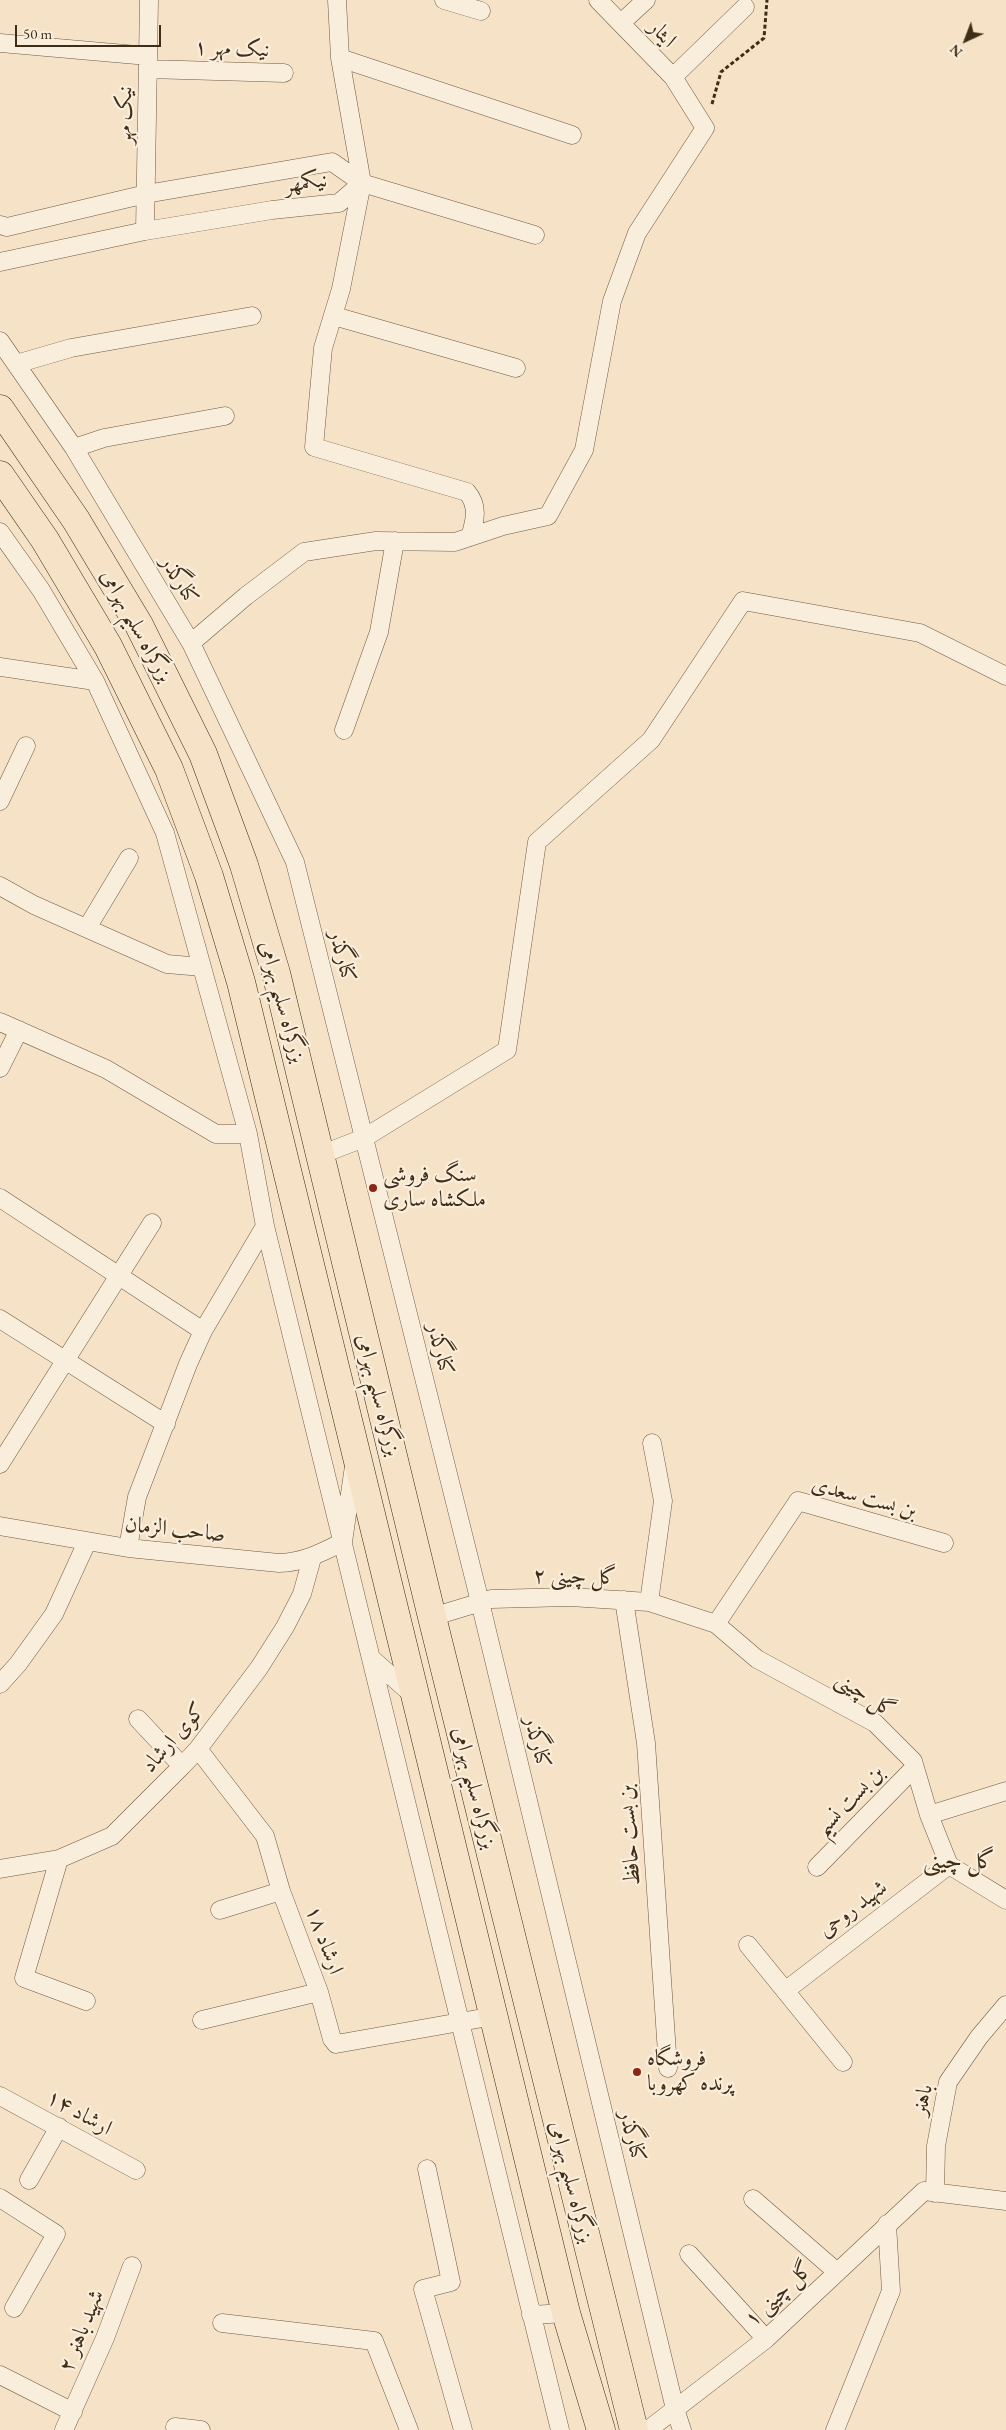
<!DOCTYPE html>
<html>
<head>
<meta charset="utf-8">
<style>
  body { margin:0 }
  #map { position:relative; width:1006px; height:2430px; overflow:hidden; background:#f6e3c7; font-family:"EB Garamond",serif }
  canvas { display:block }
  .north { position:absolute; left:941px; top:15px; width:50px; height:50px; -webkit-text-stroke:4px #f9eddb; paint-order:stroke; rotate:223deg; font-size:14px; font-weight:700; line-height:20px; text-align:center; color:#402d17 }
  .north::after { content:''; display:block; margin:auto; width:18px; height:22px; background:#402d17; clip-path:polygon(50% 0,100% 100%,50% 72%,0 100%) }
  .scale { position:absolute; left:15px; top:25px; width:146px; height:22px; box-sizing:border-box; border:2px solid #402d17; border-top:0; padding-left:6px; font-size:15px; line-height:18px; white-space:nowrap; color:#402d17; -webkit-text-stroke:4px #f9eddb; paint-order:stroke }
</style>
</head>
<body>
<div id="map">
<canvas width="1006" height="2430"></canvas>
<div class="north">N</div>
<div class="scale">50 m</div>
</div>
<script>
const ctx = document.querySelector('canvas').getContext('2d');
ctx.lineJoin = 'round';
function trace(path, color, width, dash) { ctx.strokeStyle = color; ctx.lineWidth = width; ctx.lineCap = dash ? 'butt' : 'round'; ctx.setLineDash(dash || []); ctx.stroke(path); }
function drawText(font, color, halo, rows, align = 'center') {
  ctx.font = font + ' "EB Garamond",Amiri,serif'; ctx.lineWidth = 4.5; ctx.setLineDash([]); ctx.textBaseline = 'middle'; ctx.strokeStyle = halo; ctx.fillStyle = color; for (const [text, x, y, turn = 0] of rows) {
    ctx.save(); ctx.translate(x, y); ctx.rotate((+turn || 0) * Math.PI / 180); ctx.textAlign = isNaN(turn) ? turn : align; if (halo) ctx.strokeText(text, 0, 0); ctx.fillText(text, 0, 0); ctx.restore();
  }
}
const path = new Path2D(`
  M712,104L721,72L764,38L767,0`);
const street = new Path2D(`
  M337,0L340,58L362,183L341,289L323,348L314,447L467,492C479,506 475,521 470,537
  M444,0L481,11
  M621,23L646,0
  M0,43L148,56
  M340,58L572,135
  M148,69L284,73
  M673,77L745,7
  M0,225L7,227L146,194L332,162L362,183L535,235
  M145,231L149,0
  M0,262L145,231L272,210L339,203L362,183
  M334,316L516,368
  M0,341L74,448L191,643L295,862L480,1602L675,2409L682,2430
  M16,364L71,348L252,316
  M74,448L104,438L225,416
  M0,532L41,590L95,681L165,833L248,1134L265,1226L560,2430
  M191,643L246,596L304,552L376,541L455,542L503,526L548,516L584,450L612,301L637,233L705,128L673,77L598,0
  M0,667L95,681
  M344,730L379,632L395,541
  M0,801L26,746
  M0,886L34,905L167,964L202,967
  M87,928L129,858
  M0,1022L106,1069L216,1134H248
  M0,1068L19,1030
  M320,1155L364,1138L507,1050L537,842L651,740L743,601L920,633L1006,676
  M0,1198L203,1331
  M0,1319L166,1424
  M0,1464L152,1223
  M0,1526L128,1548L279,1563C304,1562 321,1553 343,1542L354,1466
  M128,1548L137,1497L188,1364L203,1331L265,1226
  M624,1600L646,1743L668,2068
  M649,1602L663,1501L652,1443
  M432,1617L491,1599L570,1597L649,1602L716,1624L757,1659L875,1723L913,1761L929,1815L949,1865L1006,1900
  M716,1624L798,1501L944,1543
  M371,1658L415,1697
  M0,1684L18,1664L54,1614L87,1542
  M138,1719L182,1766
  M198,1749L265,1836L281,1891L319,1992L332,2039L336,2044L494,2016
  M929,1815L1006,1791
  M59,1859L24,1978L86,2001
  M817,1867L915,1767
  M0,1869L59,1859L112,1836L182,1766L198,1749L259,1668L285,1627L302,1594L312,1558
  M220,1910L281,1891
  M748,1945L843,2062
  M785,1991L949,1865
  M202,2020L319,1992
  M0,2096L136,2170
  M427,2169L451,2282L423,2289L463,2430
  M29,2180L59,2127
  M935,2193L936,2146L948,2082L979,2037L1006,2005
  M0,2198L56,2234L14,2308
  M753,2199L837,2272
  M689,2254L766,2339
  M531,2315L566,2313
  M222,2323L374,2341L409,2430
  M0,2375L73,2412
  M175,2427L201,2430
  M64,2430L105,2338L132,2266
  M648,2430L766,2339L924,2191L1006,2201
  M835,2430L891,2291L887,2224`);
const highway = new Path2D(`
  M0,409L76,520L139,625L203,754L244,865L276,973L432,1617L634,2430
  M0,475L45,540L108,646L169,769L209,876L241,982L566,2313L601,2430`);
const markers = [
  [373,1188,5,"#8f2418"],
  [637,2072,5,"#8f2418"]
];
const streetNames = [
  ["ایثار",662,34,46],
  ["نیک مهر ۱",232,49,2],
  ["نیک مهر",125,115,-89],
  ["نیکمهر",306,183,-8],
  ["کنارگذر",179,580,59],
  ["بزرگراه سلیم بهرامی",136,626,61],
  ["کنارگذر",342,956,76],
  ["بزرگراه سلیم بهرامی",282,1002,75],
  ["کنارگذر",440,1349,76],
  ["بزرگراه سلیم بهرامی",378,1395,76],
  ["بن بست سعدی",864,1498,15],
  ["صاحب الزمان",175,1530,6],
  ["گل چینی ۲",575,1577,1],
  ["گل چینی",865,1695,33],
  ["کوی ارشاد",174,1738,-49],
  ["کنارگذر",537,1742,76],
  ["بزرگراه سلیم بهرامی",474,1788,76],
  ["بن بست نسیم",850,1801,-46],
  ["بن بست حافظ",630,1835,-94],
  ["شهید روحی",853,1909,-37],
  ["ارشاد ۱۸",324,1940,70],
  ["باهنر",923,2100,-78],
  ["ارشاد ۱۴",79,2113,29],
  ["کنارگذر",632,2136,76],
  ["بزرگراه سلیم بهرامی",571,2182,76],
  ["گل چینی ۱",779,2294,-43],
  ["شهید باهنر ۲",82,2331,-68]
];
const poiNames = [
  ["سنگ فروشی",383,1175],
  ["ملکشاه ساری",383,1200],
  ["فروشگاه",647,2059],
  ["پرنده کهروبا",647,2084]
];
const neighbourhoodNames = [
  ["گل چینی",959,1861]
];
trace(street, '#6e5a43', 19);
trace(highway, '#402d17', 29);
trace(path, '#402d17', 3, [4, 2.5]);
trace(street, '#f9eddb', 18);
trace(highway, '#f6e3c7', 28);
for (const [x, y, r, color] of markers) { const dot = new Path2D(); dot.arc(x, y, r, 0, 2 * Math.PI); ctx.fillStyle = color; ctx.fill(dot); trace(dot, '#f9eddb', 2); }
drawText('22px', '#402d17', '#f9eddb', streetNames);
drawText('22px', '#402d17', '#f9eddb', poiNames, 'left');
drawText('24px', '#402d17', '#f9eddb', neighbourhoodNames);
</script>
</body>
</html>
